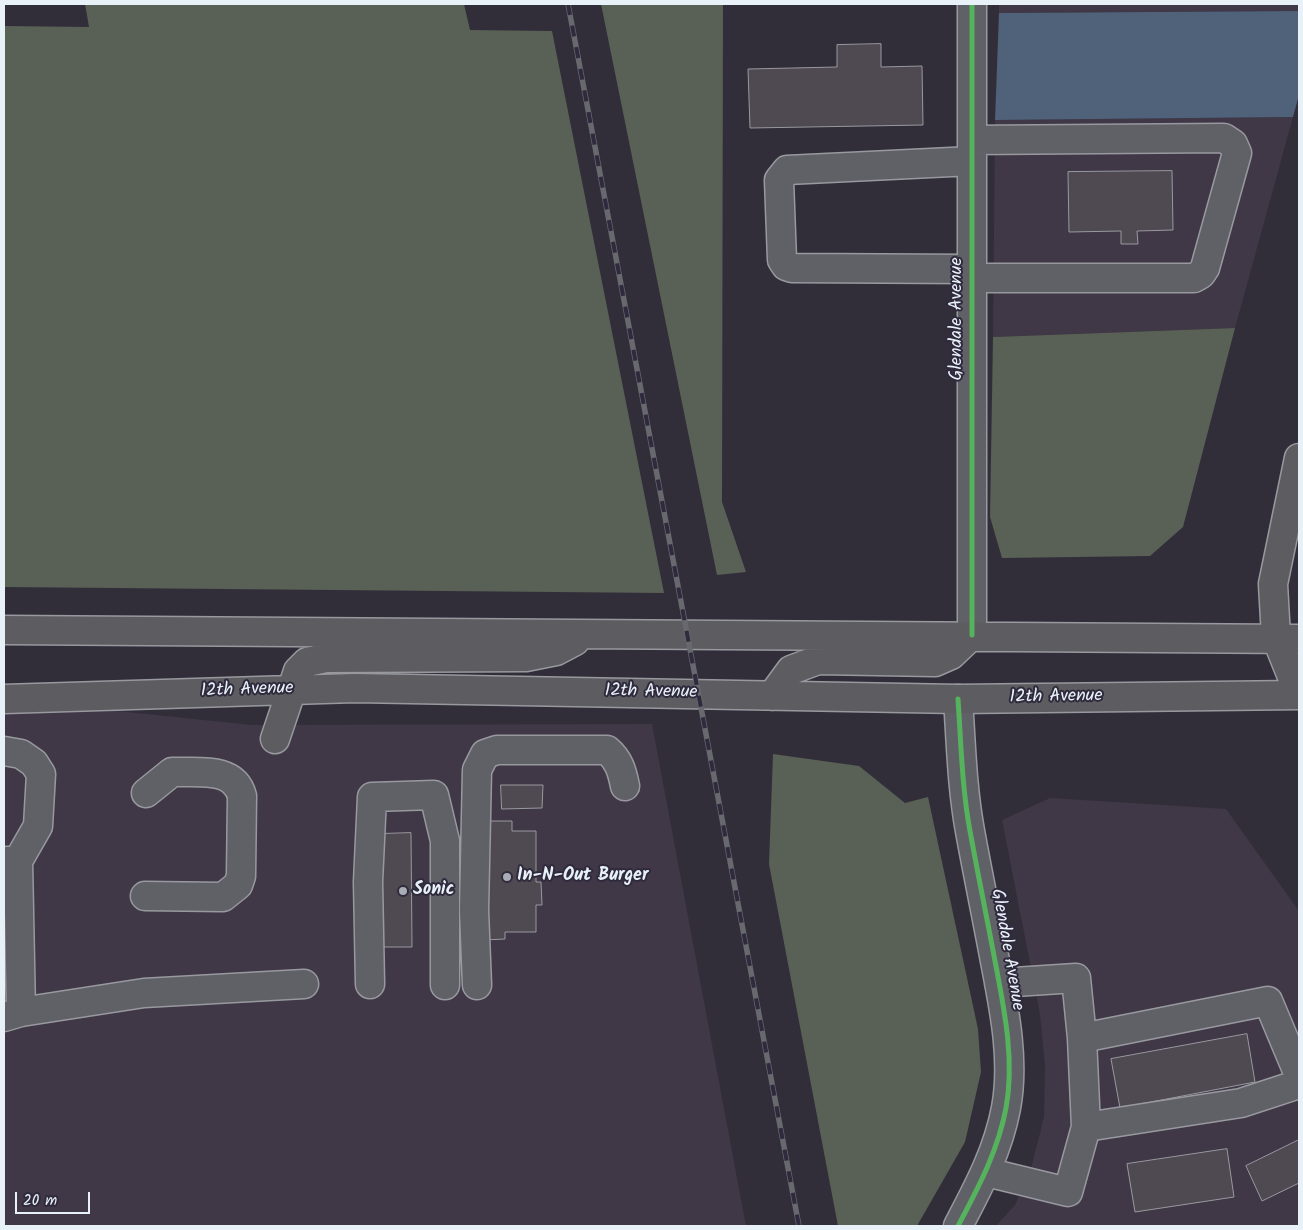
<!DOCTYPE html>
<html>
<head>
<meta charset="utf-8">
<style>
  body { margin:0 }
  #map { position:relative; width:1303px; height:1230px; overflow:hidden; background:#312e39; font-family:Kalam,sans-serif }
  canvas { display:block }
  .frame { position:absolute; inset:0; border:5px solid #e8f1f8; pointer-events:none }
  .scale { position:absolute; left:15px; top:1192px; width:75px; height:22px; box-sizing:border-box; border:2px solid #e8f1f8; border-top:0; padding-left:6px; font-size:15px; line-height:18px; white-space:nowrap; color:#e8f1f8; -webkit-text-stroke:4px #2f2a3d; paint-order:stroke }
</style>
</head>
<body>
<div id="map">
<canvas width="1303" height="1230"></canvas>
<div class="frame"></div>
<div class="scale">20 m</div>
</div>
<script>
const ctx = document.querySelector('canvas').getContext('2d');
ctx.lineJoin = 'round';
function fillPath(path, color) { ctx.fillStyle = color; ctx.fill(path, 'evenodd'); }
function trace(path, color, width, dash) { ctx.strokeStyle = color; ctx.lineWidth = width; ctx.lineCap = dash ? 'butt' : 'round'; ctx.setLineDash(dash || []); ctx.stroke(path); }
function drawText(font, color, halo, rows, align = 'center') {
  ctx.font = font + ' Kalam,sans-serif'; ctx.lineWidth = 4; ctx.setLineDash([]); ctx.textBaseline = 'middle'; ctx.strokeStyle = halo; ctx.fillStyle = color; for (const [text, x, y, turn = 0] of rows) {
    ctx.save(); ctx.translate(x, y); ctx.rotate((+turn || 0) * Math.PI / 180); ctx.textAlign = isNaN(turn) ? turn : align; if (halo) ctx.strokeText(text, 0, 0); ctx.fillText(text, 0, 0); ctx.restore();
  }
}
const built = new Path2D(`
  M999,4H1299V11L999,13Z
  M1293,117L1235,328L993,337L995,120Z
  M4,699L251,725L652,724L746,1226H4Z
  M1050,798L1226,809L1299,911V1226H996L1015,1205L1032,1165L1044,1117L1045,1067L1040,1014L1002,820Z`);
const green = new Path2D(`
  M85,4H464L470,30L552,31L664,593L4,587V26L89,27Z
  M601,4H723L722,502L746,572L717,575Z
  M1235,328L1183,527L1150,556L1002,558L990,517L993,337Z
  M773,754L859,766L905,803L928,797L978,1029L981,1072L965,1142L917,1226H838L769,864Z`);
const water = new Path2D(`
  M1299,11V95L1293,117L995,120L999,13Z`);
const building = new Path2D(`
  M881,44V67L922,66L923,125L750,128L748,69L837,67V45Z
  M1172,171L1173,230L1137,231L1138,244H1121V231L1069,232L1068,172Z
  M501,785H543L542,808L502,809Z
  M490,821H512V831H536V882H541L542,905H536V932H505V939L484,940Z
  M411,833L412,947H381L380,834Z
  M1247,1034L1255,1082L1120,1108L1111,1059Z
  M1299,1140V1183L1262,1201L1246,1166Z
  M1227,1149L1234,1197L1135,1212L1127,1164Z`);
const minor = new Path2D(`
  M972,4V635
  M972,140L1224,138L1233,144L1237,153L1205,268L1201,274L1194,278H972
  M972,161L787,170L779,180L782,260L786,266L792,268L972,269
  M4,751L21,754L34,763L41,774L38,826L18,861
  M4,861H18L21,1012
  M145,896L223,897L238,885L241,876L242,796C234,766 198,773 172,772L146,793
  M999,983L1076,978L1082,1038L1268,1001L1299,1075
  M370,984L368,882L372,797L434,795L445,841V985
  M477,985L474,910L477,770L485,754L497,750H607C619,760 622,771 625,786
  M4,1017L21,1012L144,993L304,984
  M1082,1038L1086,1127
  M986,1172L1068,1192L1086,1127L1241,1103L1299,1084
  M958,1226C978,1188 998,1151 1006,1108C1015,1060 1004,1008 995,961C987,918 978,875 970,831C962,788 961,743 958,699`);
const major = new Path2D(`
  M4,630L1299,639
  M772,696L791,670L818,660L935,662L951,655L972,635
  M4,699L355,688L958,699L1299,695
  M275,739L298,671L307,662L326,658L526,657L556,651L575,641`);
const highway = new Path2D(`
  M1299,458L1273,584L1276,637L1299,694`);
const rail = new Path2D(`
  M568,4L799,1226`);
const cycleway = new Path2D(`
  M972,4V635
  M958,1226C978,1188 998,1151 1006,1108C1015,1060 1004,1008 995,961C987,918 978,875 970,831C962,788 961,743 958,699`);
const markers = [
  [507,877,5,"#a8adb5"],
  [403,891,5,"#a8adb5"]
];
const streetNames = [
  ["Glendale Avenue",958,319,-90],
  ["12th Avenue",247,691,-2],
  ["12th Avenue",651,693,1],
  ["12th Avenue",1056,698,-1],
  ["Glendale Avenue",1006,950,80]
];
const poiNames = [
  ["In-N-Out Burger",517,877],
  ["Sonic",413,891]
];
fillPath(built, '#403747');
fillPath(green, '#596056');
fillPath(water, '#506279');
fillPath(building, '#4f4a51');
trace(building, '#98999f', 1);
trace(minor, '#98999f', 31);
trace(major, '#98999f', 31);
trace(highway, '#98999f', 31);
trace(minor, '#606067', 28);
trace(major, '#5d5c60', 28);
trace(highway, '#5d5c60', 28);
trace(rail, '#68686f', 5.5);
trace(rail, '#2f2a3d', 4, [11]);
trace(cycleway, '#56b35d', 5);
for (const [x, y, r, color] of markers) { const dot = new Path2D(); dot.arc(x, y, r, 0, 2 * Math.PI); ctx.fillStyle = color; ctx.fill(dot); trace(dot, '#2f2a3d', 2); }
drawText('18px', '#e8f1f8', '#2f2a3d', streetNames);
drawText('bold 18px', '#e8f1f8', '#2f2a3d', poiNames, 'left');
</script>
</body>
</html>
